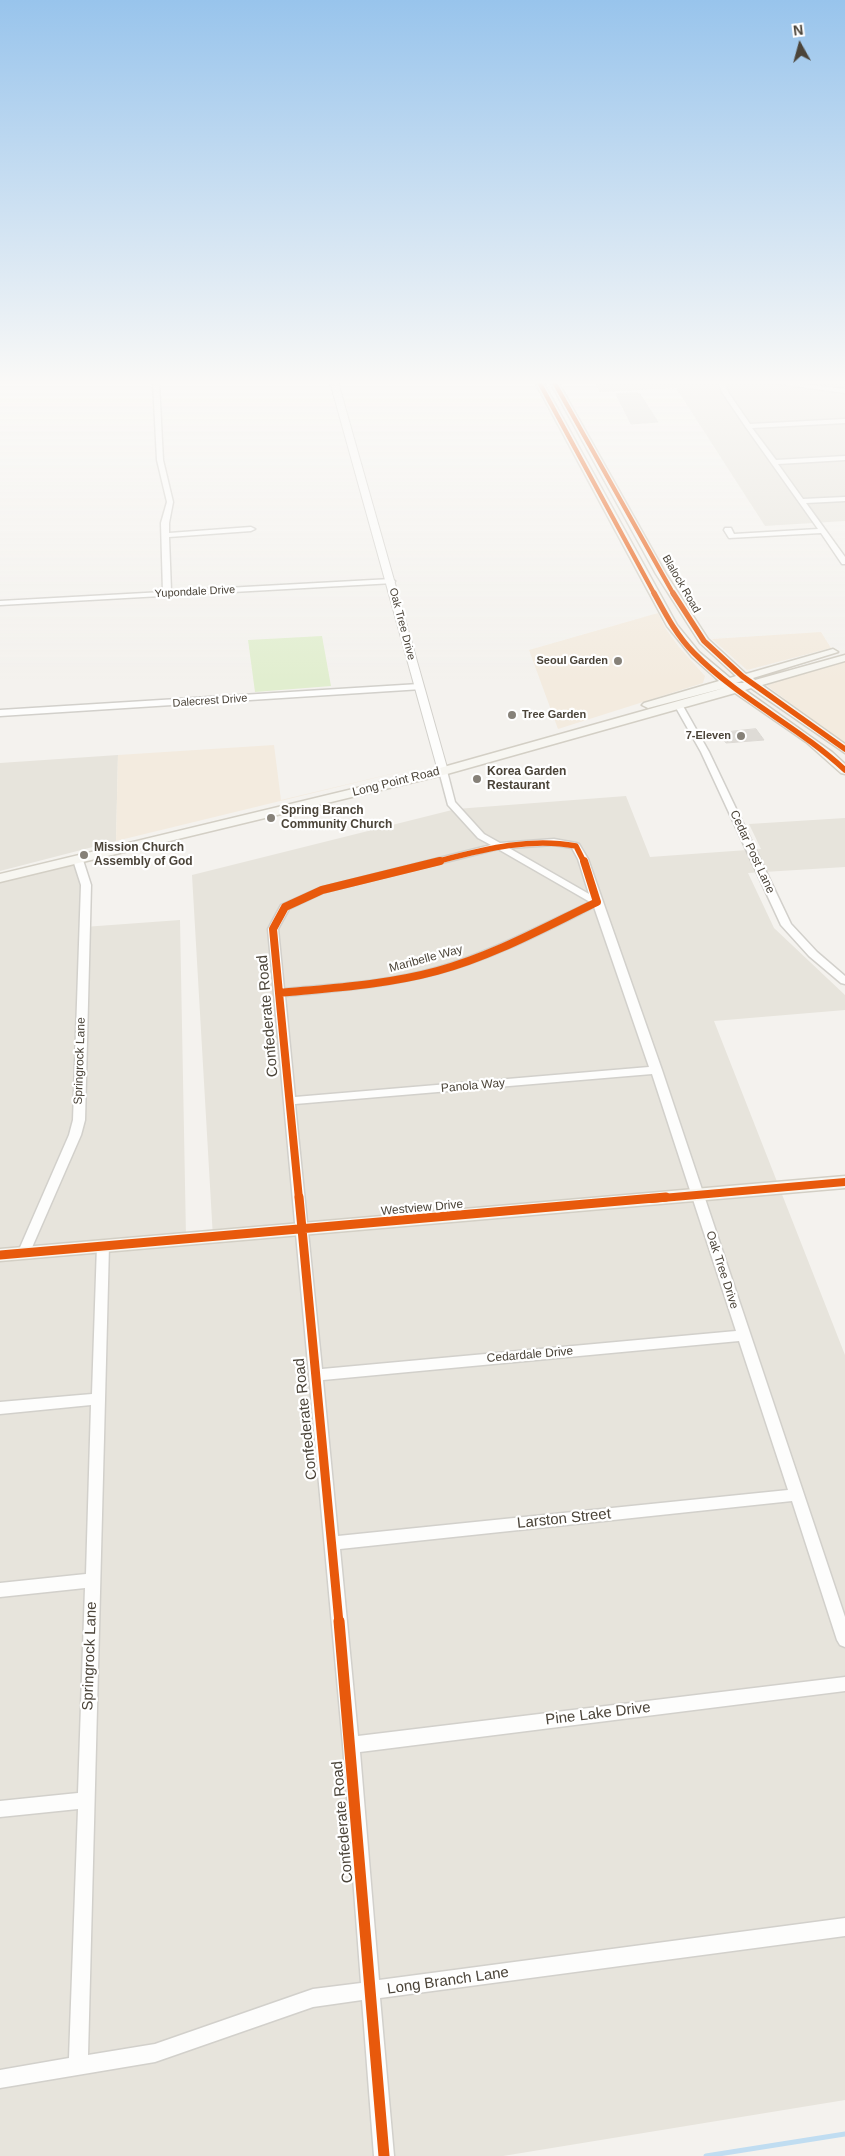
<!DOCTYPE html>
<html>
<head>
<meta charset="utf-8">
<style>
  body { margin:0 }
  #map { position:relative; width:845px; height:2156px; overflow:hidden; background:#f4f2ee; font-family:Arial,sans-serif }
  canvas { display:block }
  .north { position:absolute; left:775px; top:20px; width:50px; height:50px; -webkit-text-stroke:4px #fff; paint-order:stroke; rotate:353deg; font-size:14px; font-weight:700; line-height:20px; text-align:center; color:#4b4439 }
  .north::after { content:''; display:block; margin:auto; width:18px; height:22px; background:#4b4439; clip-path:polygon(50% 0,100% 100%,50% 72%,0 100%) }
</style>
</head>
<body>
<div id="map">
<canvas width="845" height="2156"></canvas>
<div class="north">N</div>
</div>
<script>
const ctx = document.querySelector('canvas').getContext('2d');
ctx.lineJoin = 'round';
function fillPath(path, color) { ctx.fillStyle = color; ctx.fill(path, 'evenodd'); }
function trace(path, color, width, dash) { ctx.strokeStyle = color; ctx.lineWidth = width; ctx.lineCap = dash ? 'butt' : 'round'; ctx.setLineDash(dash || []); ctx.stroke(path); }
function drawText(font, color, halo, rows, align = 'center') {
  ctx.font = font + ' Arial,sans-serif'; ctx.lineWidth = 4.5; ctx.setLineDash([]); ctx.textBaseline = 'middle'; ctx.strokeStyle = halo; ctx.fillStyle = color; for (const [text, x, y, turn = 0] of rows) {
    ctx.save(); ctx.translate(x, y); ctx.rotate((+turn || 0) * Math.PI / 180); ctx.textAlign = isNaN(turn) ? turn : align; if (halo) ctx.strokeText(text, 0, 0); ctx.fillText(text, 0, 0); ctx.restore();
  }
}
const residential = new Path2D(`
  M594,382H845V521L765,526L676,388L600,392Z
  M118,755L116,841L0,871V763Z
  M626,796L650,857L761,849L749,824L845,818V867L748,873L774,928L845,995V1010L714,1021L845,1355V2100L503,2156H0V878L78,860L86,885L84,927L180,920L186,1237L213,1238L192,875L456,809Z`);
const commercial = new Path2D(`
  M658,613L665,628L679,647L705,676L703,683L558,729L529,650Z
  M821,632L831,648L747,670L712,639Z
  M845,661V744L766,685Z
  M274,745L281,800L424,766L116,841L118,755Z`);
const green = new Path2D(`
  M322,636L331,686L255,692L248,640Z`);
const stream = new Path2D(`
  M706,2156L845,2134`);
const building = new Path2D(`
  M636,393L640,394L658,422L631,424L616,394Z
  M756,729L764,740L726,743L719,733Z`);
const minor = new Path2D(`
  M153,382H159L163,460L173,502L169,523V533L251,527L255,529L251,531L169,537L171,591L391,579L395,581L394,583L0,605V601L163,592L161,523L167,502L157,460Z
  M718,382H724L728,392L750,424L845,419V423L752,428L776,460L845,456V460L778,464L803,499L845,497V501L806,503L845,557V564H842L821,533L729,538L724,530L725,528H731L734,534L818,529L745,426L722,392Z
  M766,382H781L845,389V393Z
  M419,684L423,687L422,689L0,716V710Z
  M679,703L683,706L709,752L791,924L817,952L845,976V984L841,983L809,956L781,925L701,752L675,706Z
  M443,768L447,771L455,802L484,834L500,843L554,839L576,843L579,844L588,859L662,1070L845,1617V1647L840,1645L837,1640L792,1501L340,1549L358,1736L845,1677V1691L360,1752L379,1980L845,1918V1936L380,1998L394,2156H374L362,2000L313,2007L155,2062L0,2088V2070L69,2058L78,1809L0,1817V1801L78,1793L85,1588L0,1597V1583L86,1574L91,1405L0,1414V1402L92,1394L97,1245L99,1242H107L109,1245L88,2055L155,2044L313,1989L361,1983L343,1745L268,929L281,905L319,888L491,845L478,838L448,805L439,771ZM554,845L572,848L578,859L589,894L509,848ZM498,849L590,902C539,926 489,953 435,968C386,982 334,984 284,989L278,929L289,909L325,892ZM594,907L649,1067L295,1097L285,996C337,991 389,987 440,973C493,959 544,932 594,907ZM652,1074L736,1331L322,1369L295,1104ZM739,1341L788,1490L338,1536L323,1380Z
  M78,857L83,860L91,885L85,1120L81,1135L30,1252L28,1255H20L18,1252L69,1135L73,1120L81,885L73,860Z`);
const tertiary = new Path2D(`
  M330,382H338L448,771L447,773H439L438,771Z`);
const secondary = new Path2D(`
  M535,382H543L677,625L699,652L730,678L736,676L700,643L656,574L550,382H558L666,574L708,639L746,674L833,649L838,652L753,678L755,680L845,655V661L762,685L845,744V753L751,688L745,690L832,752L845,764V774L841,773L806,742L735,693L447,774L0,882V874L440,768L728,687L648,708L642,705L644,703L719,681L692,657L667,626ZM742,681L744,683H736Z
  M845,1176V1188L0,1261V1249Z`);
const cyclewayFar4 = new Path2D(`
  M539,382L655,595
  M554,382L674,595`);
const cyclewayFar3 = new Path2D(`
  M654,593C666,615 677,636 694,653C739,699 799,727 845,770
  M673,593L704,641L742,676L845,749
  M435,862C482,850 528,837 576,846L584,862`);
const cyclewayFar2 = new Path2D(`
  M279,993L299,1199
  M279,993L273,929L285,907L322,890L440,861
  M279,993C332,988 385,985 437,971C493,956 545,927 597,902L584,861
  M651,1199L845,1182`);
const cyclewayFar1 = new Path2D(`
  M299,1197L339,1623
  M0,1255L666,1197`);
const cycleway = new Path2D(`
  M339,1621L384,2156`);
const markers = [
  [618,661,5,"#868178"],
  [512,715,5,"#868178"],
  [741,736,5,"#868178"],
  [477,779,5,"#868178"],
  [271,818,5,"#868178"],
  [84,855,5,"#868178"]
];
const farStreetnames = [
  ["Blalock Road",681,584,60],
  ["Yupondale Drive",195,592,-3],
  ["Oak Tree Drive",402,624,75],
  ["Dalecrest Drive",210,701,-4]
];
const farPoinames = [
  ["Seoul Garden",608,661],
  ["Tree Garden",522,715,"left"],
  ["7-Eleven",731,736]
];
const poiNames = [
  ["Korea Garden",487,772],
  ["Restaurant",487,786],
  ["Spring Branch",281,811],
  ["Community Church",281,825],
  ["Mission Church",94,848],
  ["Assembly of God",94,862]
];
const streetNames = [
  ["Long Point Road",396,782,-14],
  ["Cedar Post Lane",752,852,65],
  ["Maribelle Way",426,959,-15],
  ["Springrock Lane",80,1061,-88],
  ["Panola Way",473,1086,-5],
  ["Westview Drive",422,1208,-5],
  ["Oak Tree Drive",722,1270,72],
  ["Cedardale Drive",530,1355,-5]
];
const nearStreetnames = [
  ["Confederate Road",268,1016,-95],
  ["Confederate Road",306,1419,-96],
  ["Larston Street",564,1519,-6],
  ["Springrock Lane",90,1656,-88],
  ["Pine Lake Drive",598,1714,-7],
  ["Confederate Road",343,1822,-95],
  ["Long Branch Lane",448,1981,-8]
];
fillPath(residential, '#e7e4dc');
fillPath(commercial, '#f3ebdf');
fillPath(green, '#e1eecf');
trace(stream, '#c0ddf1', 5);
fillPath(building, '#dedbd6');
trace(building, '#dcd9d4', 1);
trace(minor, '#d2d0cb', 3);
trace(tertiary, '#d2d0cb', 2);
trace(secondary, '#d3cfc5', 3);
fillPath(minor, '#fdfdfc');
fillPath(tertiary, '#fdfdfc');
fillPath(secondary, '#f7f6f1');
trace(cyclewayFar4, '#e8590c', 4.5);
trace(cyclewayFar3, '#e8590c', 5.5);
trace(cyclewayFar2, '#e8590c', 8);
trace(cyclewayFar1, '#e8590c', 9);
trace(cycleway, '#e8590c', 11);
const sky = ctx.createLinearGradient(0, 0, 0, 683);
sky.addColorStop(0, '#98c4ec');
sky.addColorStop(0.56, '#faf9f7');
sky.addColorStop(1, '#faf9f700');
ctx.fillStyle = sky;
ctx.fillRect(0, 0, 845, 683);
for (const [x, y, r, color] of markers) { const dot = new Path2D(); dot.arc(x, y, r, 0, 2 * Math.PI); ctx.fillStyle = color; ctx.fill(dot); trace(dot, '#fff', 2); }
drawText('11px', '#4b4439', '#fff', farStreetnames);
drawText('bold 11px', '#4b4439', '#fff', farPoinames, 'right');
drawText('bold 12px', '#4b4439', '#fff', poiNames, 'left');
drawText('12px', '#4b4439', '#fff', streetNames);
drawText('15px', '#4b4439', '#fff', nearStreetnames);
</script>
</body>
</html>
